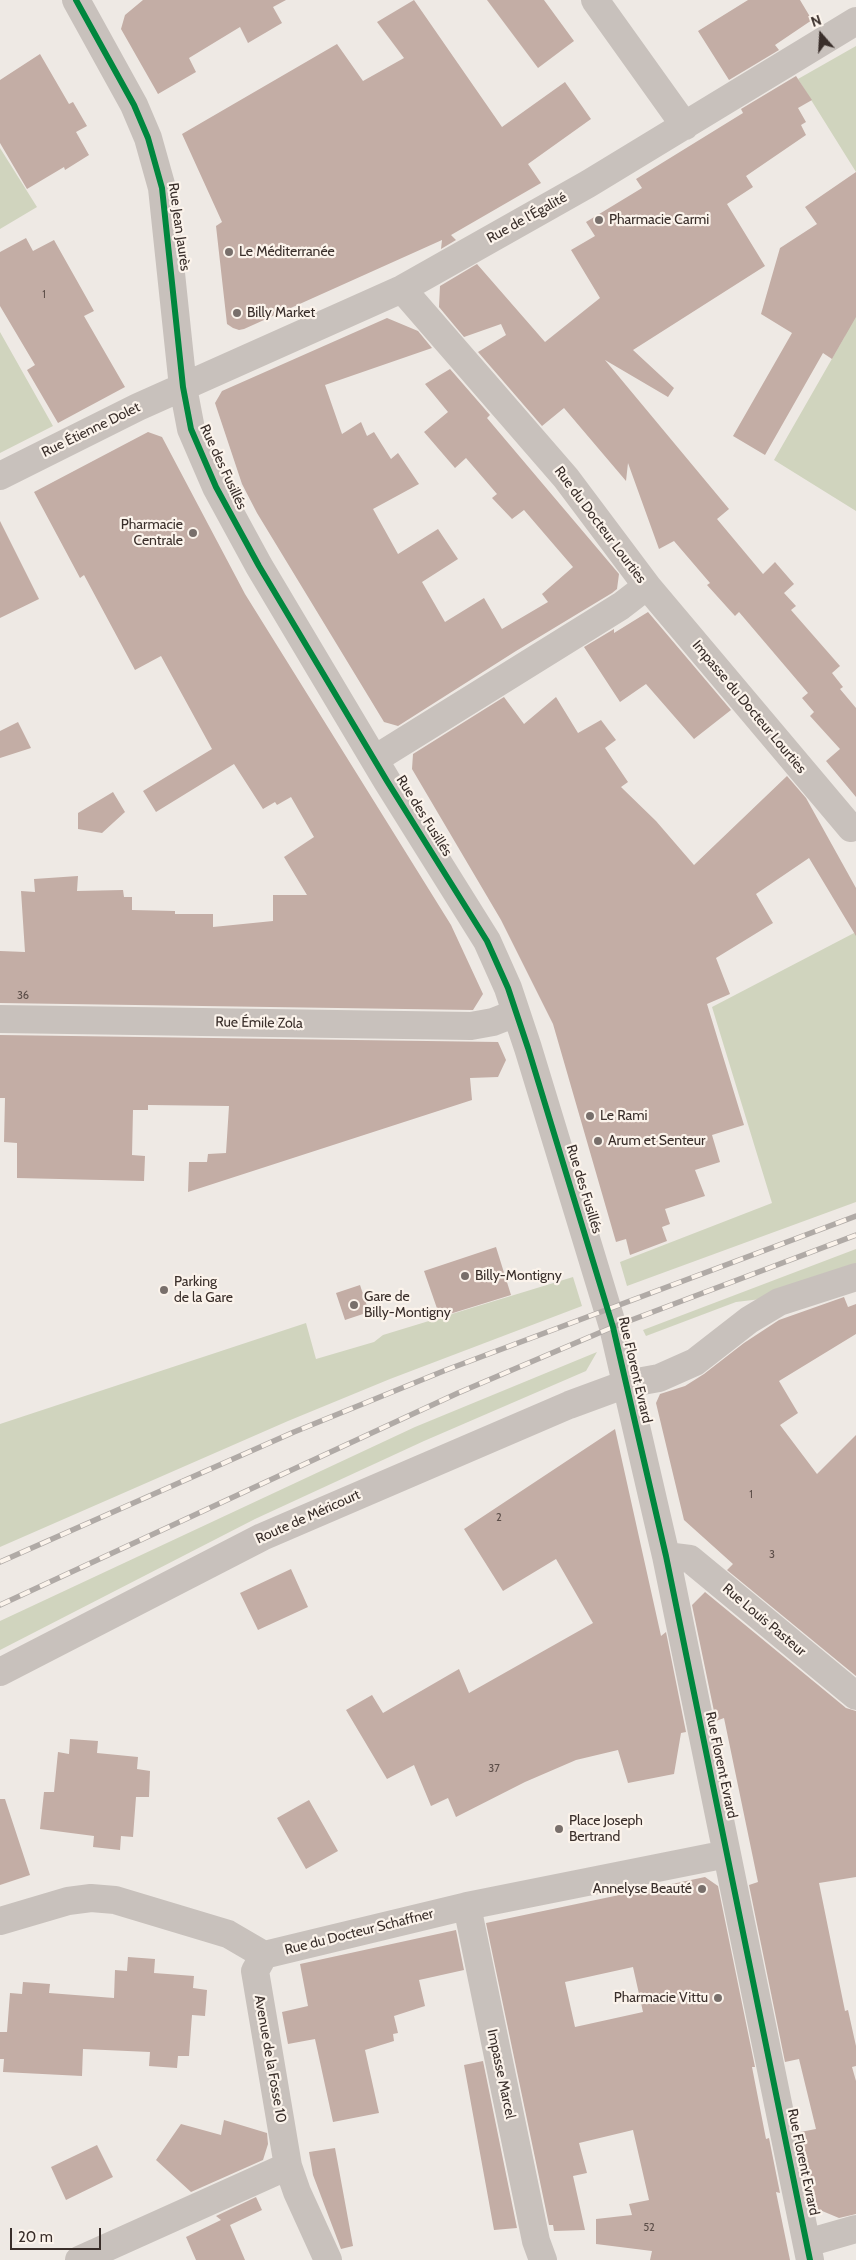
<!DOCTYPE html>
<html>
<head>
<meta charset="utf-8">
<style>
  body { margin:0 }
  #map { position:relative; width:856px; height:2260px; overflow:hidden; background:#eee9e4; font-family:Cabin,sans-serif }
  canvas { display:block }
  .north { position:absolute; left:796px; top:10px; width:50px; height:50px; -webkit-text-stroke:4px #fbf3eb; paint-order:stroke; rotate:341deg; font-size:14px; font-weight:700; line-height:20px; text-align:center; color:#392e2a }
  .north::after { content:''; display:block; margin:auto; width:18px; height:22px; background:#392e2a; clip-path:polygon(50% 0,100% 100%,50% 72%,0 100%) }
  .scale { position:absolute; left:10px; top:2228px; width:91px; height:22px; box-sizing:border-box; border:2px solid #392e2a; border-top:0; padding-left:6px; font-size:15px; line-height:18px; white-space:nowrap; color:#392e2a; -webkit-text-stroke:4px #fbf3eb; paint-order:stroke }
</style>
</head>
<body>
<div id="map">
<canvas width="856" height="2260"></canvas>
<div class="north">N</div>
<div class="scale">20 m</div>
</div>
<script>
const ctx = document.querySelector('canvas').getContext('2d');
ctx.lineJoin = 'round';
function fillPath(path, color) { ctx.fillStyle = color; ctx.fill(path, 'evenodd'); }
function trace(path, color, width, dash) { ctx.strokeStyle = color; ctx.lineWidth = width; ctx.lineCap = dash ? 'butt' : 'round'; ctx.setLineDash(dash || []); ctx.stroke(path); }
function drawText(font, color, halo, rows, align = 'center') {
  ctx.font = font + ' Cabin,sans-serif'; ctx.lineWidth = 4.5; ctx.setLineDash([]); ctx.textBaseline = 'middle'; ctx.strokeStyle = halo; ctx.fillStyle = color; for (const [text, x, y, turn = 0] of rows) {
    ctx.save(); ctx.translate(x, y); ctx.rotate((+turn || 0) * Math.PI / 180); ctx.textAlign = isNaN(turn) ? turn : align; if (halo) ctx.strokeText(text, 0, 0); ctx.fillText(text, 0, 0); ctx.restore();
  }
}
const green = new Path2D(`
  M856,46V172L798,79Z
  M0,148L37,207L0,229Z
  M856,203V511L774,460L845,336Z
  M0,332L53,426L0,453Z
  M856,932V1202L627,1286L620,1262L772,1203L712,1007Z
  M856,1249V1268L761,1299L736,1302L646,1336L643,1330Z
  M573,1277L582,1306L390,1379L288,1421L0,1547V1424L306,1323L316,1359L374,1342L383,1335Z
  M597,1352L586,1371L424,1441L255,1519L0,1650V1621L415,1427Z`);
const building = new Path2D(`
  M143,0H286L273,7L282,23L248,43L240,27L189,58L196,72L158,94L121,29L125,15Z
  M414,0L502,127L565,82L591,119L528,164L541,183L451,235L456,240L441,249L442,240L244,329L239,330L233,328L227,324L216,226L222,222L182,134L337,44L363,81L404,58L377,22Z
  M487,0H544L574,41L538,68Z
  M748,0H800L812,20L775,45L779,50L729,80L698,31Z
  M40,54L69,104L73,102L87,126L76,132L89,155L65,170L64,167L27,189L0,143V80Z
  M796,76L812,100L798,108L806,122L801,125L806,135L746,176L753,187L727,204L765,266L633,350L674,388L668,397L605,360L729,509L717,519L763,574L775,562L794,584L784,593L796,606L791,610L840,666L832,673L843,687L840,689L856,708V797L826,761L840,749L810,716L814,712L802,698L808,693L739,612L735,616L707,585L710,583L674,541L659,549L628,463L626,481L564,408L542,426L478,352L506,335L501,324L464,337L439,307L440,286L477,264L545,342L600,298L571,250L595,236L586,222L642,188L636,179L743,113L741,109Z
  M856,172V317L832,359L823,353L765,455L733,436L792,333L761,314L780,248L817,224L805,207Z
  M26,238L33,251L54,240L94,311L84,316L125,387L58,423L27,370L35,365L0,306V252Z
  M387,318L418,331L432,348L325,385L342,434L361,422L367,436L374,432L391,459L398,453L419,484L373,509L398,554L438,529L458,559L422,582L445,622L484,598L502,629L548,602L542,594L573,567L524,510L512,519L492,498L497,494L466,458L455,468L424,432L448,412L425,384L450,369L490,415L487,418L619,574L617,589L612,593L516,651L398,726L384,722L257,513L242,484L215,403L222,391Z
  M148,432L162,437L245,594L451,925L483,994L473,1010L0,1003V951L25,952L21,891L35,892L34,879L78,876L77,891L123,890L124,897H132V910L175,911V914H213V927L273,921V895H307L284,857L314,837L291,797L277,805L275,802L263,809L234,764L156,812L143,791L212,749L161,656L135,670L84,575L80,578L34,492Z
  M0,521L39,599L0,618Z
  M648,612L731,710L694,739L646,684L620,702L584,647L614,629V633Z
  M504,697L524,724L556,697L578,733L601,720L616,740L605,748L628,782L621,787L656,821L694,865L787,776L806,798L856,888V936L809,858L756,894L773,923L716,958L730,994L707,1004L744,1125L712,1135L720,1162L695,1170L705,1196L665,1209L670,1224L662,1227L667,1241L630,1255L626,1239L616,1242L553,1024L501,920L412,769L413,754Z
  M18,722L31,748L0,758V731Z
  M113,792L125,812L102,833L78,829V813Z
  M0,1035L498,1042L506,1060L498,1077L470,1078L472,1100L188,1192L189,1162H207L208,1154L226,1153L229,1106L148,1105V1110H133L132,1155L145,1156L144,1181L17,1178V1143L4,1142L5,1098H0Z
  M496,1247L511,1295L440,1317L424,1271Z
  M360,1285L369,1312L345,1320L336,1293Z
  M844,1297L848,1307L856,1304V1334L779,1381L798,1413L780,1425L817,1474L856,1435V1676L727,1570L733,1564L684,1520L656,1403L660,1394L685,1386L704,1374L744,1343L779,1320Z
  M615,1429L661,1636L666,1632L686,1732L681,1733L674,1774L628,1783L618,1750L576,1760L525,1782L456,1817L448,1798L431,1806L414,1765L387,1779L346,1710L372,1695L383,1713L459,1669L469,1693L593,1623L556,1559L503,1591L464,1529Z
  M291,1569L308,1607L258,1630L240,1593Z
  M705,1592L846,1708L856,1711V1877L819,1883L845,2011L848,2010L856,2046V2066L852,2067L856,2081V2214L839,2218L815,2208L800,2132L816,2129L799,2059L785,2062L749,1885L758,1882L724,1718L716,1721L692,1605Z
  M70,1739L98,1741L97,1753L138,1757L137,1769L150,1771L149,1797H136L133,1837L121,1836L120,1850L93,1847L94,1836L40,1829L44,1792H54L58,1752L69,1754Z
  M0,1799H5L30,1875L0,1885Z
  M309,1800L338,1851L306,1869L277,1818Z
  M705,1877L718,1886L755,2067H752L766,2139L769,2138L780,2193L776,2192L790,2260H650L652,2251L596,2244V2219L632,2215L629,2204L649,2200L633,2130L579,2143L587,2173L573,2176L585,2230L554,2231L553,2225H549L486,1923ZM633,1967L643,2012L575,2027L565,1982Z
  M456,1930L464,1970L419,1980L425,2006L394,2016L398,2033L393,2034L394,2041L365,2050L379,2113L333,2122L315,2039L288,2044L282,2012L308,2006L300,1964Z
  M128,1957L155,1959L154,1973L194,1976L193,1988L207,1990L205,2016L192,2015L189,2056H178L177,2068L149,2066L150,2052L83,2049L82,2076L3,2072L4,2059H0V2032H7L10,1993L22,1994L23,1982L50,1984L49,1993L114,1998L115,1970L127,1971Z
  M483,2061L517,2228L494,2230L464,2065Z
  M224,2120L267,2133L268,2144L263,2160L191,2192L156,2160L181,2124L221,2135Z
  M97,2145L113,2177L66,2200L51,2167Z
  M335,2148L353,2246L341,2249L313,2175L309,2152Z
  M256,2197L262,2210L230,2225L245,2260H196L186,2237L221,2220L216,2216Z`);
const minor = new Path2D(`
  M76,0L134,105L148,138L162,188L183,387L191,429L216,487L259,566L387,781L487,941L508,988L528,1048L613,1327L666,1556L810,2260
  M595,0L685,126
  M0,476L138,407L402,289L588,184L856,21
  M647,586L851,828
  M375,759L621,606L647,586L566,478L402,289
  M0,1019L471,1026L493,1022L516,1013
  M666,1556L690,1559L856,1696
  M0,1672L262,1537L569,1405L626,1384L659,1378L695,1362L749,1320L779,1302L856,1277
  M467,1906L536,2241L543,2260
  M0,1921L68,1901L91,1898L115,1900L228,1934L264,1955L467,1906L727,1854
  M264,1955L255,1971L288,2166L297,2192L328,2260
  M807,2243L856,2229
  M79,2260L288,2166`);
const rail = new Path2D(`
  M0,1562L294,1432L446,1370L856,1216
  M0,1605L458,1393L613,1327L856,1235`);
const cycleway = new Path2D(`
  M76,0L134,105L148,138L162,188L183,387L191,429L216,487L259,566L387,781L487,941L508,988L528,1048L613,1327L666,1556L810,2260`);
const markers = [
  [599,220,5,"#786f6b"],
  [229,252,5,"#786f6b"],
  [237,313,5,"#786f6b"],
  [193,533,5,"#786f6b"],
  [590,1116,5,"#786f6b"],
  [598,1141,5,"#786f6b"],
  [465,1276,5,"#786f6b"],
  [164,1290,5,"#786f6b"],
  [354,1305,5,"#786f6b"],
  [559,1829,5,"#786f6b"],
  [702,1889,5,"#786f6b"],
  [718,1998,5,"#786f6b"]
];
const numberNames = [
  ["1",44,295],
  ["36",23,996],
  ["1",751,1495],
  ["2",499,1518],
  ["3",772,1555],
  ["37",494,1769],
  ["52",649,2228]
];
const streetNames = [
  ["Rue de l'Égalité",527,218,-29],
  ["Rue Jean Jaurès",179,227,82],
  ["Rue Étienne Dolet",91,430,-26],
  ["Rue des Fusillés",223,467,65],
  ["Rue du Docteur Lourties",600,525,53],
  ["Impasse du Docteur Lourties",749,707,50],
  ["Rue des Fusillés",424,816,58],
  ["Rue Émile Zola",259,1023,1],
  ["Rue des Fusillés",584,1189,73],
  ["Rue Florent Evrard",635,1370,77],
  ["Route de Méricourt",308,1517,-24],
  ["Rue Louis Pasteur",764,1620,40],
  ["Rue Florent Evrard",721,1765,78],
  ["Rue du Docteur Schaffner",359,1932,-14],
  ["Avenue de la Fosse 10",270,2059,80],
  ["Impasse Marcel",501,2074,78],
  ["Rue Florent Evrard",803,2162,78]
];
const poiNames = [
  ["Pharmacie Carmi",609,220],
  ["Le Méditerranée",239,252],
  ["Billy Market",247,313],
  ["Pharmacie",183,525,"right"],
  ["Centrale",183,541,"right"],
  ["Le Rami",600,1116],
  ["Arum et Senteur",608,1141],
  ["Billy-Montigny",475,1276],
  ["Parking",174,1282],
  ["de la Gare",174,1298],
  ["Gare de",364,1297],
  ["Billy-Montigny",364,1313],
  ["Place Joseph",569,1821],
  ["Bertrand",569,1837],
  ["Annelyse Beauté",692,1889,"right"],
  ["Pharmacie Vittu",708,1998,"right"]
];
fillPath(green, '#d0d4be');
fillPath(building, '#c3ada5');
trace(minor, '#c8c1bc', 28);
trace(rail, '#b0aaa6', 5.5);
trace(rail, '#fbf3eb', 4, [11]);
trace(cycleway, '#00873e', 6);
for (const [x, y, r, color] of markers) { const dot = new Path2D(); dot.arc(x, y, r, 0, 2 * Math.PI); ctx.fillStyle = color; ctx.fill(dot); trace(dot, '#fbf3eb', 2); }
drawText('11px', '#5c4e49', null, numberNames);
drawText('14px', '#392e2a', '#fbf3eb', streetNames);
drawText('14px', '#392e2a', '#fbf3eb', poiNames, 'left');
</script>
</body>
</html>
